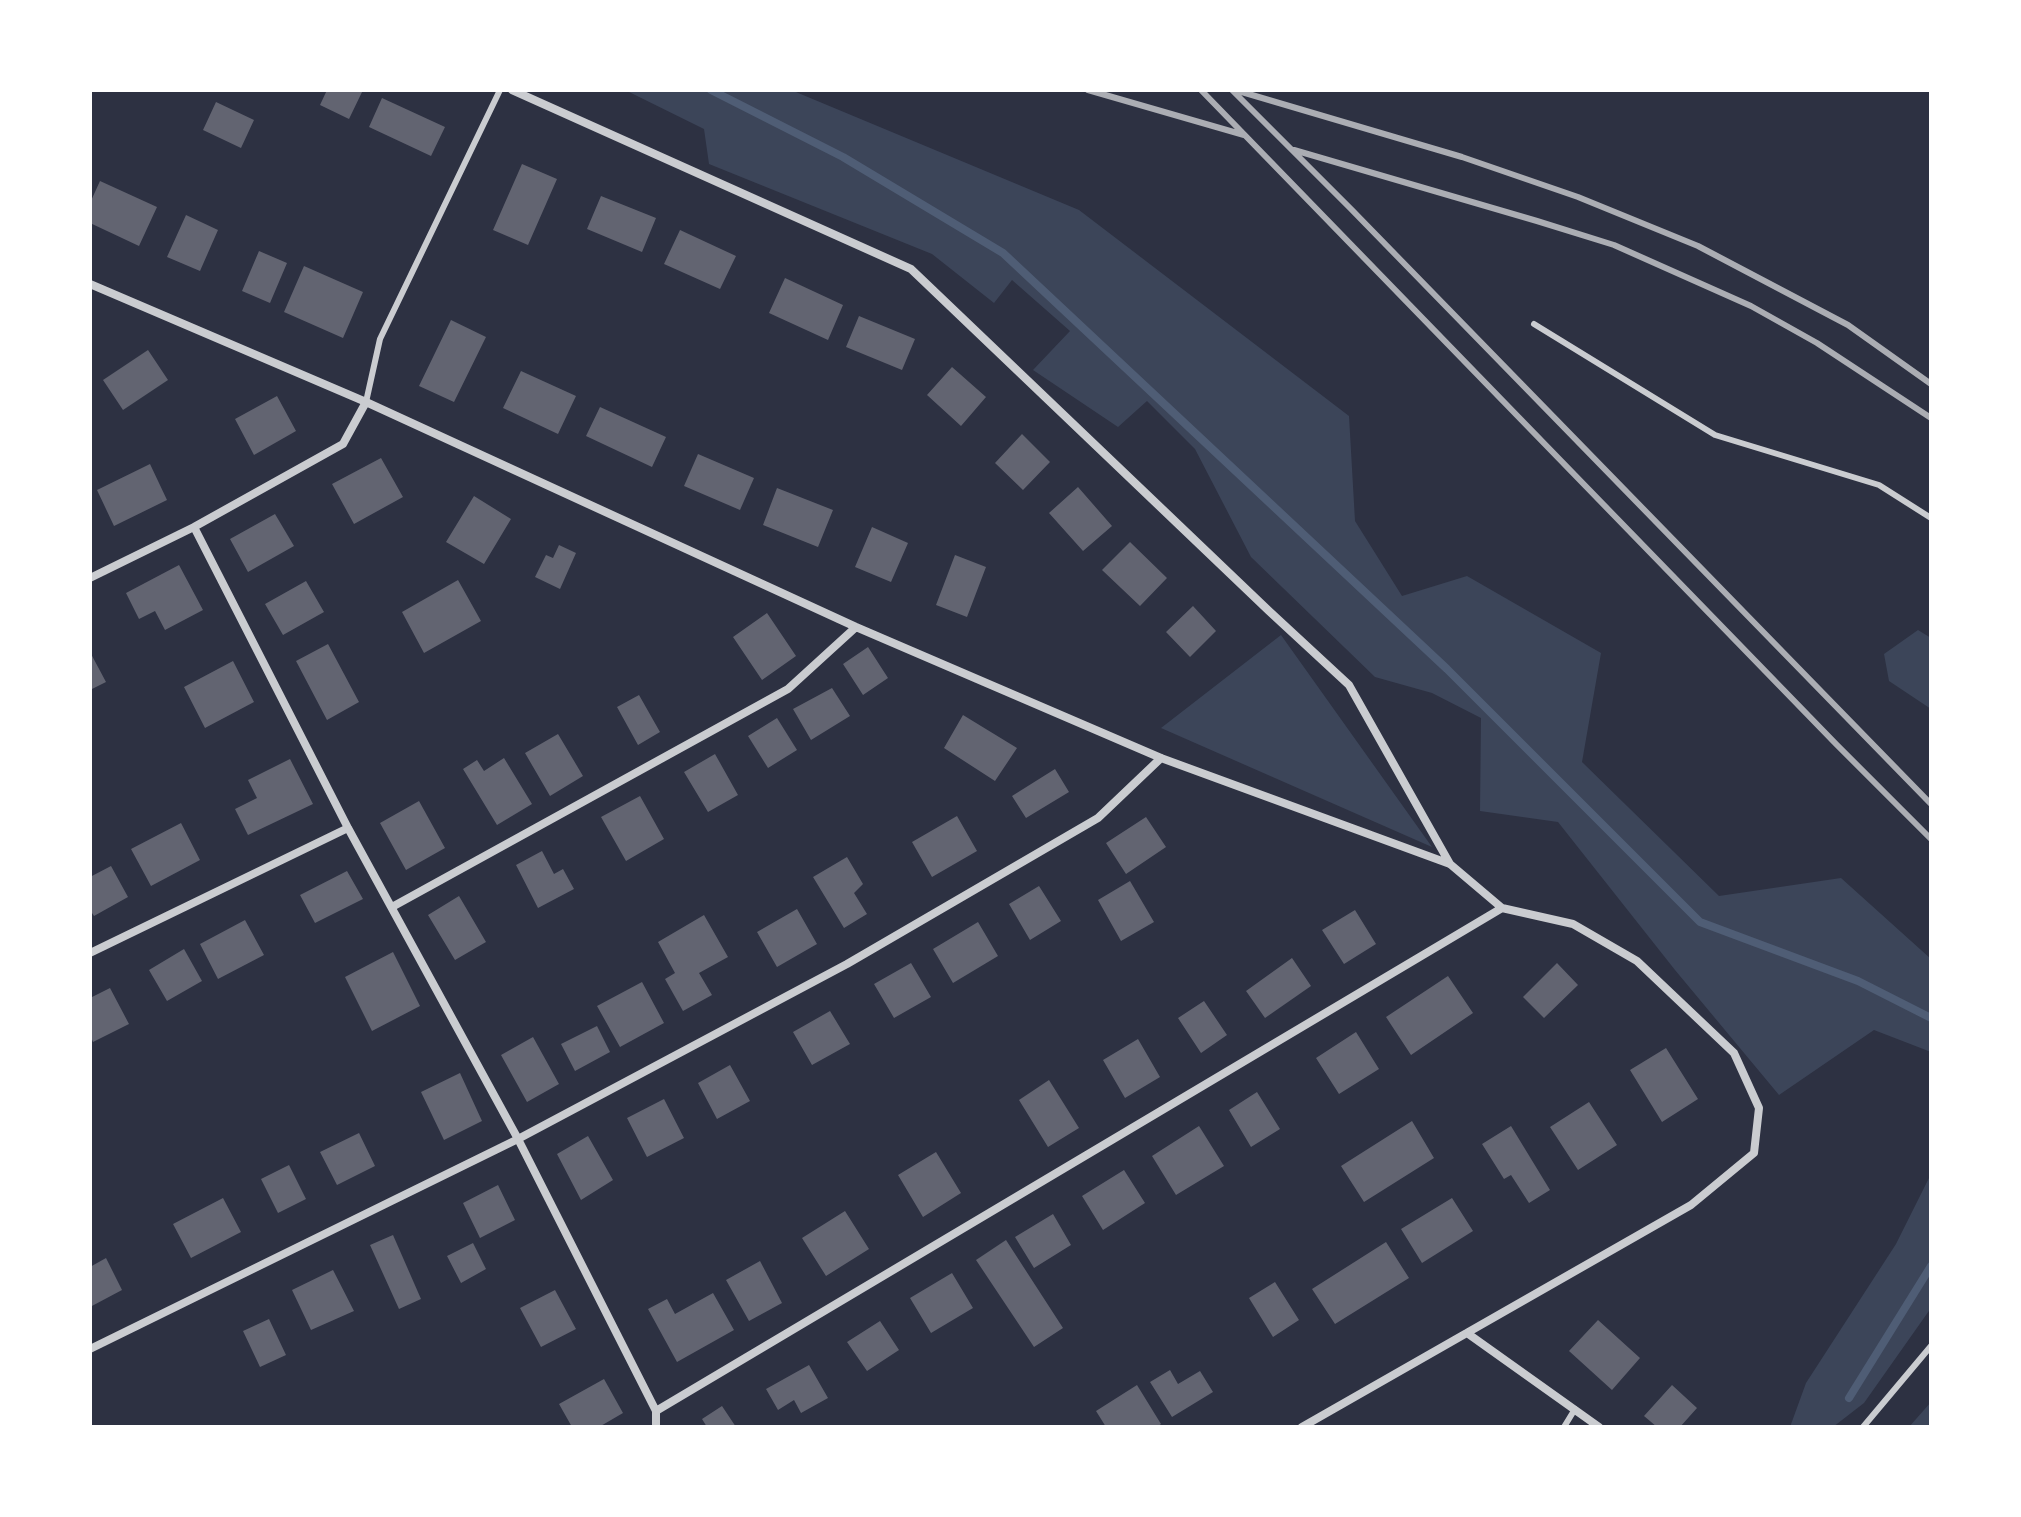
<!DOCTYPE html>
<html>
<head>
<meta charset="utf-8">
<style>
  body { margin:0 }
  #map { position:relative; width:2021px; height:1517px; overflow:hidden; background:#2d3142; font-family:Helvetica,sans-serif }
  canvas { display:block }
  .frame { position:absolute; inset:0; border:92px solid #fff; pointer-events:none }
</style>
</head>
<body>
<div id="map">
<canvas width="2021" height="1517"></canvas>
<div class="frame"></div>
</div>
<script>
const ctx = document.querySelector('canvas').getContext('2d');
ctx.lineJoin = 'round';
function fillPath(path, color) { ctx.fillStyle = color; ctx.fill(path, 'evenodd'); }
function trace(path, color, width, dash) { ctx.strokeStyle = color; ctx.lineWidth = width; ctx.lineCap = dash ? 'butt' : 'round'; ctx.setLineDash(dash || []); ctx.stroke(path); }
const green = new Path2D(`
  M625,90H791L1079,210L1349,416L1355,521L1402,596L1467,576L1601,653L1582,762L1719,896L1841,878L1931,959V1052L1874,1030L1779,1095L1675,970L1558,822L1480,811L1481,718L1432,693L1375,677L1251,557L1195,449L1147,401L1118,427L1033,370L1070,331L1012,280L994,303L932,254L709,164L704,129Z
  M1918,630L1931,638V709L1889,681L1884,654Z
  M1281,635L1432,847L1161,728Z
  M1931,1174V1308L1864,1403L1833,1427H1790L1806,1383L1896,1244Z
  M1931,1402V1427H1909Z`);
const stream = new Path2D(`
  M711,90L843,157L1003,253L1447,669L1700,922L1858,981L1931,1018
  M1849,1398L1931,1266`);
const building = new Path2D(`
  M327,90H363L349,119L320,105Z
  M382,98L445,127L431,156L369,127Z
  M216,102L254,120L241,148L203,130Z
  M522,164L557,179L528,245L493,230Z
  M100,181L157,207L139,246L90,223V203Z
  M601,196L656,218L642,252L587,229Z
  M186,215L218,230L200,271L167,257Z
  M680,230L736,256L720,289L664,264Z
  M259,251L287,263L270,303L242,291Z
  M304,266L363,292L343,338L284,312Z
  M785,278L843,305L828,340L769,313Z
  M859,316L915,339L902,370L846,347Z
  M451,320L486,337L454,402L419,386Z
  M148,350L168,380L123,410L103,380Z
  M952,367L986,397L961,426L927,395Z
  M521,371L576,396L558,434L503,408Z
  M277,396L296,431L254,455L235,419Z
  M600,407L666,437L652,467L586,436Z
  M1022,434L1050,462L1023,490L995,463Z
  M698,454L754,478L740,510L684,486Z
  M381,458L403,497L354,524L332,484Z
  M150,464L167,500L114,526L97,490Z
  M1078,487L1112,526L1083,551L1049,513Z
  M777,488L833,510L818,547L763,525Z
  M474,496L511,519L484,564L446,542Z
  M275,514L294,546L248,572L230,539Z
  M872,527L908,543L891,582L855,567Z
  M1130,542L1167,578L1140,606L1102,570Z
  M559,545L576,553L560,589L535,577L546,555L553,558Z
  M955,555L986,567L967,617L936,605Z
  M179,565L203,610L165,630L155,611L139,619L126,593Z
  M458,580L481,621L424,653L402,612Z
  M306,581L324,612L283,635L265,604Z
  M1193,606L1216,631L1190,657L1166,632Z
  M767,613L796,656L762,680L733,637Z
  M328,644L359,702L327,720L296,661Z
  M868,647L888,678L863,695L843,664Z
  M90,652L106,682L90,690Z
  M233,661L254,702L205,728L184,687Z
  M832,688L850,716L811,740L793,709Z
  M639,695L660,732L638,745L617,707Z
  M963,715L1017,748L995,781L944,748Z
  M777,718L797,750L768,768L748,736Z
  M558,734L583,776L550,796L525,753Z
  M715,754L738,795L708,812L684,772Z
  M504,758L532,804L497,825L463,769L477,760L484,771Z
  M290,759L313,804L248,835L235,809L257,798L248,780Z
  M1055,769L1069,792L1026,818L1012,796Z
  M640,796L664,839L626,861L601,817Z
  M419,801L445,848L406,870L380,823Z
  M957,816L977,851L932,877L912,842Z
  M1146,817L1166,847L1126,874L1106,843Z
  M181,823L200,860L151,886L131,849Z
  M542,851L554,874L563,869L574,889L538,908L516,865Z
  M847,857L863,884L854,893L867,914L844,928L813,877Z
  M111,866L128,897L94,916L90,910V877Z
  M347,871L363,899L315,923L300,895Z
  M1130,881L1154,922L1121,941L1098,900Z
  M1039,886L1061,921L1030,940L1009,904Z
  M459,896L486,942L455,960L428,915Z
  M797,909L817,944L777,967L757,932Z
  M1355,910L1376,944L1344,964L1322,930Z
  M704,915L728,957L699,973L712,995L683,1011L665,979L675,973L658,942Z
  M245,920L264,955L218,979L200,944Z
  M978,922L998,956L953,983L933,949Z
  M184,949L202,981L167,1001L149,970Z
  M393,952L420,1006L372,1031L345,977Z
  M1292,958L1311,986L1265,1018L1246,991Z
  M911,963L931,997L894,1018L874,984Z
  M1557,963L1578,985L1544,1018L1523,997Z
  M1448,976L1473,1013L1411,1055L1386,1017Z
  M642,982L664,1023L620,1047L597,1006Z
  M110,988L129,1024L93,1042L90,1035V998Z
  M1204,1001L1227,1035L1201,1053L1178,1018Z
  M830,1011L850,1044L812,1065L793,1032Z
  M597,1026L610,1052L575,1071L561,1044Z
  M1356,1032L1379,1069L1339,1094L1316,1058Z
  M533,1037L559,1084L527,1102L501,1055Z
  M1138,1039L1160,1077L1125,1098L1103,1060Z
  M1666,1048L1698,1099L1662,1122L1630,1070Z
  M730,1065L750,1101L717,1119L698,1083Z
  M460,1073L482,1121L444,1140L421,1092Z
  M1049,1080L1079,1128L1048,1147L1019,1100Z
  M1257,1092L1280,1129L1251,1147L1229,1110Z
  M664,1099L684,1138L647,1157L627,1118Z
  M1589,1102L1617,1145L1578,1170L1550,1127Z
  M1412,1121L1434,1158L1364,1202L1341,1166Z
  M1199,1126L1224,1166L1176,1195L1152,1156Z
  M1511,1126L1550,1190L1529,1203L1511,1175L1504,1179L1482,1144Z
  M359,1133L375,1166L337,1185L320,1152Z
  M588,1136L613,1180L581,1200L557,1154Z
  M936,1152L961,1193L923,1217L898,1175Z
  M289,1165L306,1199L278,1213L261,1179Z
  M1124,1170L1145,1203L1103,1230L1082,1196Z
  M498,1185L515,1220L480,1238L463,1203Z
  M223,1198L241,1232L191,1258L173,1224Z
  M1452,1198L1473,1231L1422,1263L1401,1229Z
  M845,1211L869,1249L826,1276L802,1238Z
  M1053,1214L1071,1245L1034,1268L1015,1237Z
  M393,1235L421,1299L399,1309L370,1245Z
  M1006,1240L1063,1328L1034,1347L976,1260Z
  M1386,1242L1409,1278L1335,1324L1312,1289Z
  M473,1243L486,1269L461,1283L447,1256Z
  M106,1258L122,1290L90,1307V1267Z
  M760,1261L782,1303L749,1321L726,1280Z
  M333,1270L354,1311L311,1330L292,1290Z
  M952,1273L973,1308L931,1333L910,1298Z
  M1275,1282L1299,1320L1273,1337L1249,1298Z
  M555,1290L576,1329L541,1347L520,1308Z
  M713,1293L734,1330L677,1362L648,1309L667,1299L675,1314Z
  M269,1319L286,1355L260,1367L243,1331Z
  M1598,1320L1640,1358L1612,1390L1569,1351Z
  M880,1321L899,1350L867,1371L847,1342Z
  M809,1365L828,1398L801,1413L794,1400L778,1410L766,1389Z
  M1170,1370L1178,1384L1200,1371L1213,1392L1172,1417L1150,1382Z
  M604,1379L623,1413L599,1427H572L559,1404Z
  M1137,1385L1161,1424L1157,1427H1106L1096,1411Z
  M1672,1385L1697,1408L1680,1427H1657L1644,1416Z
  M722,1406L736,1427H707L702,1419Z`);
const service = new Path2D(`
  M1534,324L1715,435L1879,485L1931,518
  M366,402L380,339L500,90
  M1564,1427L1575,1409
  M1863,1427L1931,1346`);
const minor = new Path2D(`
  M512,90L911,269L1269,611L1349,685L1450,864
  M90,284L366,402L856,627L1161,758L1450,864L1502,908L1573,924L1637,961L1734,1053L1759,1108L1754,1153L1691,1205L1302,1427
  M194,527L348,828L518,1139L656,1411V1427
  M90,578L194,527L343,444L366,402
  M392,907L788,689L856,627
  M90,953L348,828
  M1467,1333L1599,1427
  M90,1349L518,1139L847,964L1098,818L1161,758
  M656,1411L1502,908`);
const rail = new Path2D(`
  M1088,90L1244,135
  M1201,90L1836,744L1931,839
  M1232,90L1351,209L1931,804
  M1235,90L1462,157L1578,197L1698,246L1848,325L1931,384
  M1294,150L1537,221L1614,245L1751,306L1817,343L1931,418`);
fillPath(green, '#3c4559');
trace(stream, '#4f5d75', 8);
fillPath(building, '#626471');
trace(service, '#caccd0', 6);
trace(minor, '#caccd0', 8);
trace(rail, '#abadb3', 6);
</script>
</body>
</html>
